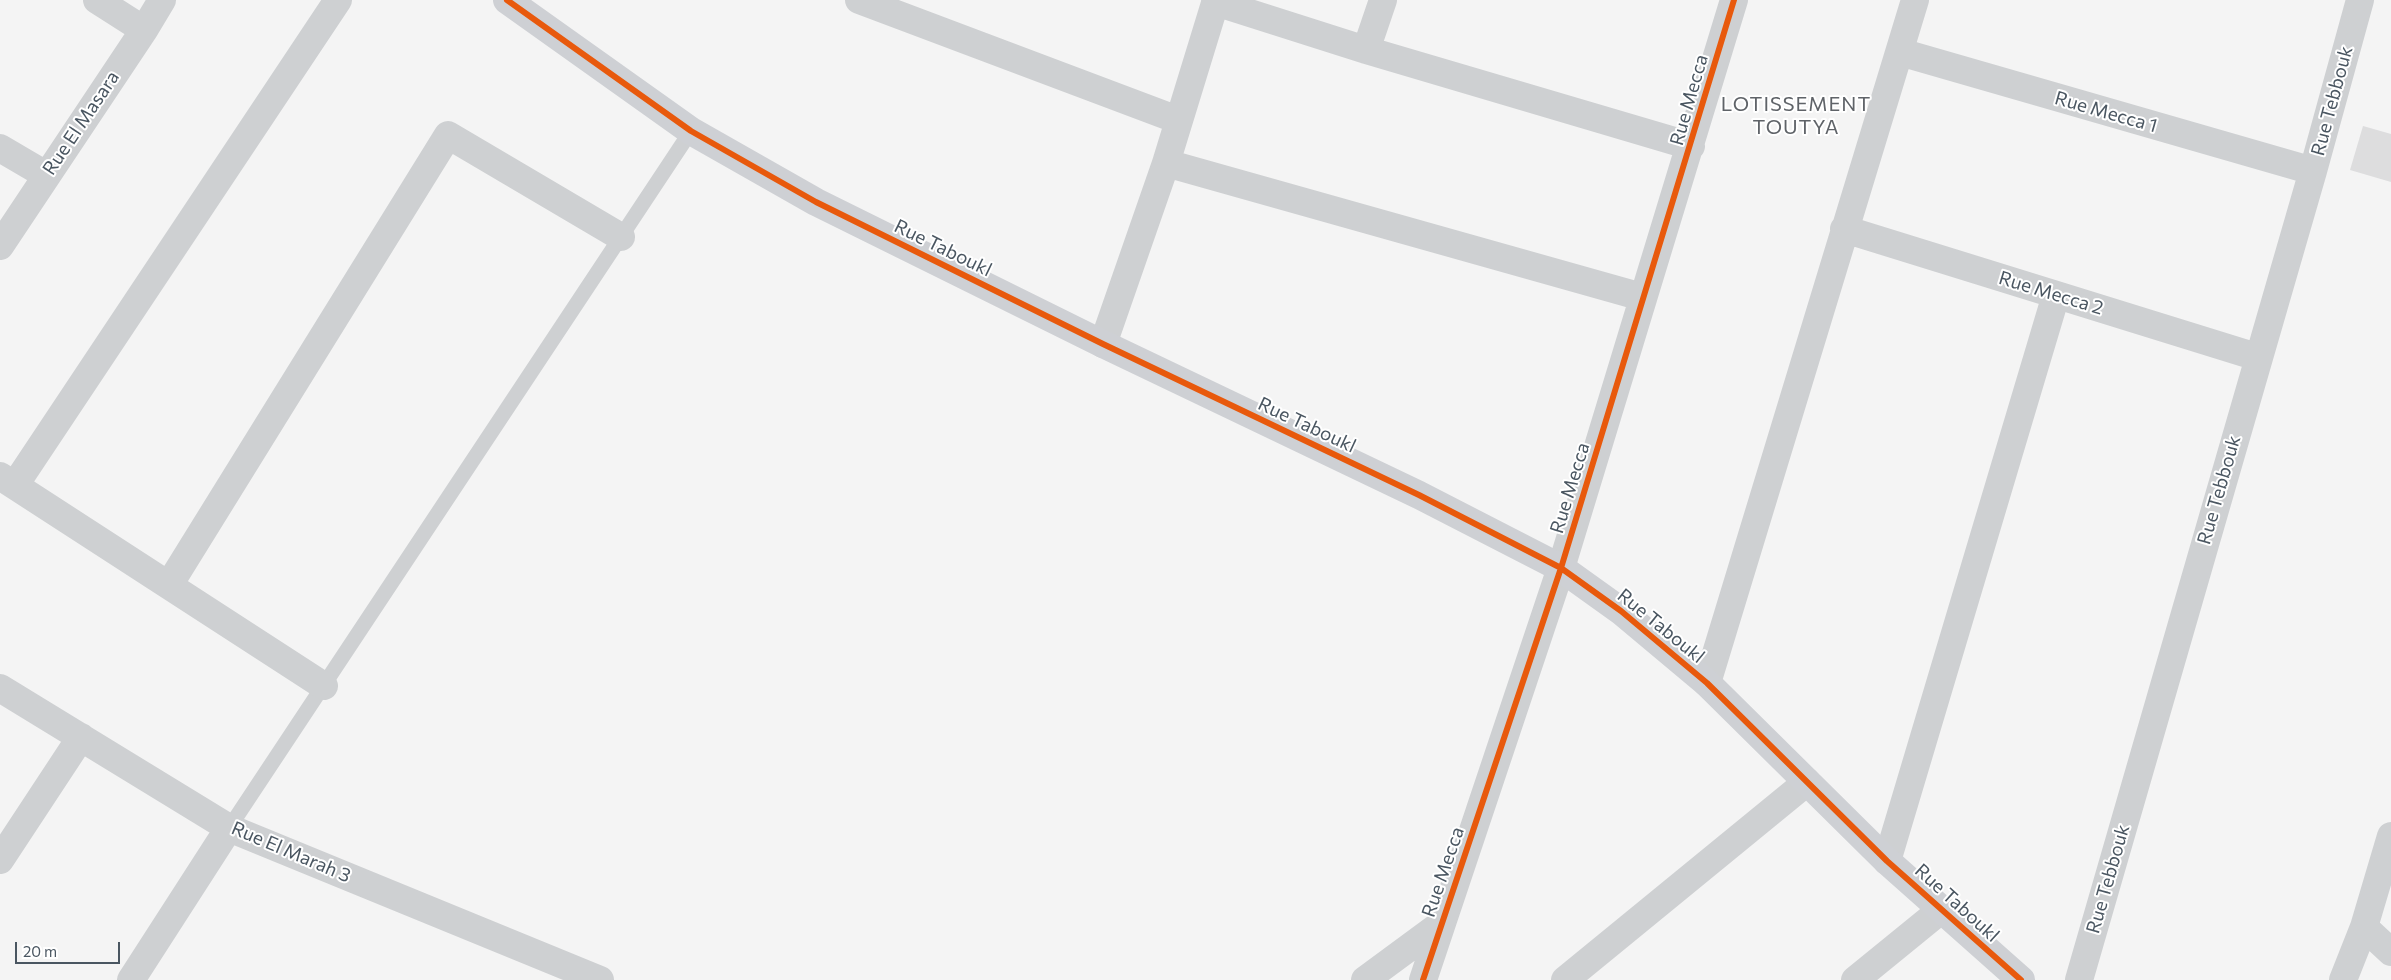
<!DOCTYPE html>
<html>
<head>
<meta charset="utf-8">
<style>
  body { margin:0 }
  #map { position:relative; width:2391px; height:980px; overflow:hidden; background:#f4f4f4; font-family:Commissioner,sans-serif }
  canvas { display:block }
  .scale { position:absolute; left:15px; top:942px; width:105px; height:22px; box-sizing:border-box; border:2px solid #4a5661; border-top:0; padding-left:6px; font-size:15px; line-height:18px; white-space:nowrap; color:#4a5661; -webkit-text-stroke:4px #fff; paint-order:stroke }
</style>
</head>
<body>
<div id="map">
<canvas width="2391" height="980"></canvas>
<div class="scale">20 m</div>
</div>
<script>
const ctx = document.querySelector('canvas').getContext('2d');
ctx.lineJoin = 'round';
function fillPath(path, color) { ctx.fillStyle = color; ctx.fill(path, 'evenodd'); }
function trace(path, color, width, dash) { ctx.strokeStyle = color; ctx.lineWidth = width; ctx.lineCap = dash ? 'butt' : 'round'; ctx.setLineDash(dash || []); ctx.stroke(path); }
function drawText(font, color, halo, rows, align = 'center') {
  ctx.font = font + ' Commissioner,sans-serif'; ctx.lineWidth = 4; ctx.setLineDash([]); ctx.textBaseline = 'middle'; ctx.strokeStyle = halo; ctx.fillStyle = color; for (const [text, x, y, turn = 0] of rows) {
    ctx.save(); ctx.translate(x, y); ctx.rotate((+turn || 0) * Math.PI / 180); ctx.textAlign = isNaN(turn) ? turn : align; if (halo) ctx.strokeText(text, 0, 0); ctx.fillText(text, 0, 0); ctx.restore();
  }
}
const building = new Path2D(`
  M2363,126L2391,134V182L2350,170Z`);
const lane = new Path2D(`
  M229,828L691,131`);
const street = new Path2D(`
  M97,0L144,30
  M859,0L1178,120
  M1215,2L1366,50L1691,146
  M1366,50L1383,0
  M1900,52L2313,171
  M0,148L46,175
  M1166,163L1642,297
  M1844,229L2257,357
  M0,246L144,30L162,0
  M1103,344L1166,163L1216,0
  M0,476L324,686
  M15,485L338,0
  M169,585L448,135L621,237
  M1707,683L1915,0
  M0,688L229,828L600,980
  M0,860L81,737
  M1887,861L2056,295
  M2364,927L2391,952
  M131,980L229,828
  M1365,980L1441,924
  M1423,980L1561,568L1734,0
  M1565,980L1807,782
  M1855,980L1941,910
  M2079,980L2313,171L2360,0
  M2343,980L2364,927L2391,836`);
const secondary = new Path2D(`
  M507,0L691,131L816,202L1103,344L1419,495L1561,568L1621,611L1707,683L1887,861L2021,980`);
const cycleway = new Path2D(`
  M507,0L691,131L816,202L1103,344L1419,495L1561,568L1621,611L1707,683L1887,861L2021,980
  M1423,980L1561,568L1734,0`);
const streetNames = [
  ["Rue Mecca",1689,100,-74],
  ["Rue Tebbouk",2332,101,-75],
  ["Rue Mecca 1",2106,112,16],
  ["Rue El Masara",81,123,-56],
  ["Rue Taboukl",943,248,26],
  ["Rue Mecca 2",2051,293,17],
  ["Rue Taboukl",1307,425,25],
  ["Rue Mecca",1570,488,-73],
  ["Rue Tebbouk",2219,490,-74],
  ["Rue Taboukl",1661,626,39],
  ["Rue El Marah 3",291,852,23],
  ["Rue Mecca",1443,872,-71],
  ["Rue Tebbouk",2108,879,-74],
  ["Rue Taboukl",1957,903,42]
];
const neighbourhoodNames = [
  ["LOTISSEMENT",1796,104],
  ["TOUTYA",1796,127]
];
fillPath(building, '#ddddde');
trace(lane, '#ced0d2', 15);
trace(street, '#ced0d2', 28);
trace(secondary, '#ced0d4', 28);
trace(cycleway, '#e8590c', 6);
drawText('19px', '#4a5661', '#fff', streetNames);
ctx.letterSpacing = '1px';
drawText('20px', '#5f6368', '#fff', neighbourhoodNames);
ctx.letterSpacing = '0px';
</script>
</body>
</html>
